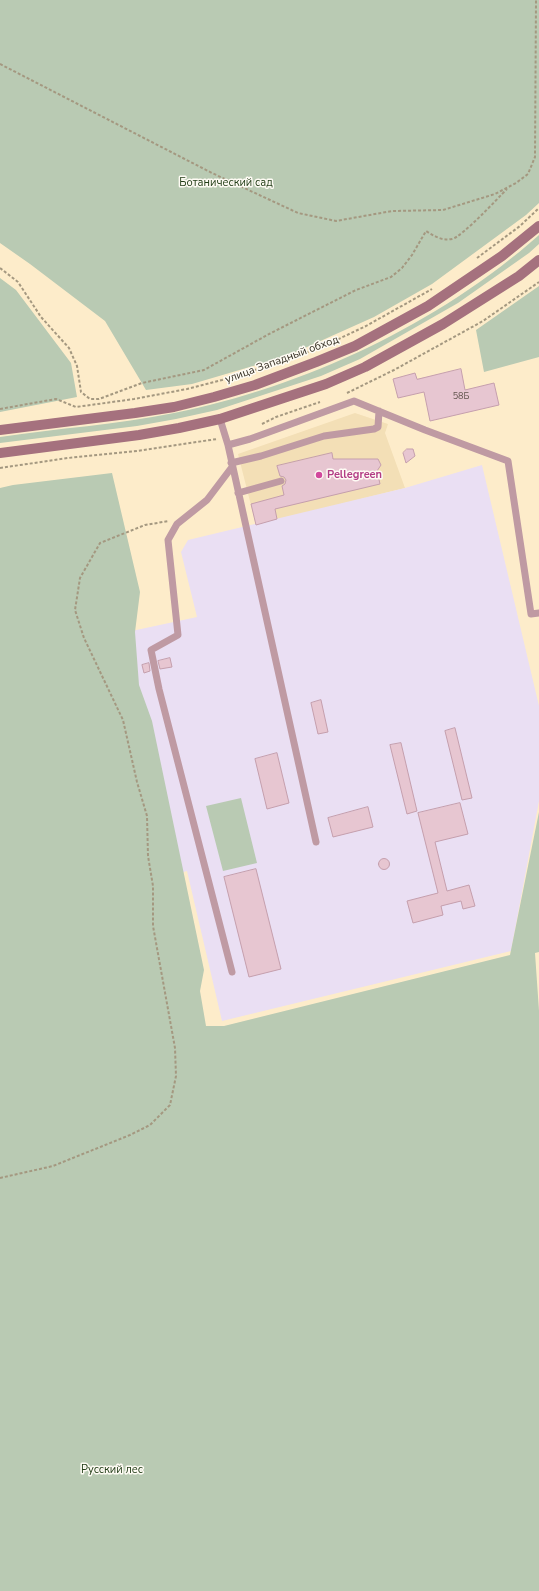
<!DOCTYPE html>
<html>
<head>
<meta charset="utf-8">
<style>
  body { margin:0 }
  canvas { display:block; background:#fdecca }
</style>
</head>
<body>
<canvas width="539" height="1591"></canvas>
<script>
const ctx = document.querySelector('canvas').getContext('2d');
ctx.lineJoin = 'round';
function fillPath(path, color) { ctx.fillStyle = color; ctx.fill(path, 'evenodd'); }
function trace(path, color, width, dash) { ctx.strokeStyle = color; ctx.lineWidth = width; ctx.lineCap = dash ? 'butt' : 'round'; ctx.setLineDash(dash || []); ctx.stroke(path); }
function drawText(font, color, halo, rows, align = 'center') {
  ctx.font = font + ' "Nunito Sans",sans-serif'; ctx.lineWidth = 3; ctx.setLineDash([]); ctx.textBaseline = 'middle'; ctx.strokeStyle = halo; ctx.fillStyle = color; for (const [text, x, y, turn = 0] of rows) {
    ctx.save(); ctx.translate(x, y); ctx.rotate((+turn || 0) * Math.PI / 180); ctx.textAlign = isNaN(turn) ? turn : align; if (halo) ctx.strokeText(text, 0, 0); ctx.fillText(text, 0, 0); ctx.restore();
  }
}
const built = new Path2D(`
  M355,413L388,424L385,433L405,488L256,525L238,454Z`);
const industrial = new Path2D(`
  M482,465L539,706V801L511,951L222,1021L187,871L177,874L127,632L197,617L181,552L188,540L405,488Z`);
const green = new Path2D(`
  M0,0H539V203L526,215L432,284L374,317L287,356L192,384L146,390L105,321L30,264L0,243Z
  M539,235V244L529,253L458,303L360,359L321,376L217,410L176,419L137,426L0,443V437C58,428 116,425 174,413C304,387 439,324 539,235Z
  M0,278L16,290L71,363L77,397L0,412Z
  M539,286V357L484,372L476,330Z
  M112,473L140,592L135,632L139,685L152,721L204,970L200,991L206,1026H224L510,955L539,812V952L535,953L539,1011V1591H0V488L13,485Z
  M241,798L257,863L223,871L206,806Z`);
const building = new Path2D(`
  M461,369L465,390L494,383L499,405L430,421L424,392L398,398L393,379L415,373L417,379Z
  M407,449H413L415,456L406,463L403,453Z
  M332,453L333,459H378L381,465L377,471L380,484L275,509L277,519L256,525L251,504L284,495L282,486L285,484L286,480L284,477L280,476L277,466Z
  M170,658L172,667L160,669L158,661Z
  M149,663L150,671L144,673L142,665Z
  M321,700L328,732L318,734L311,703Z
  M455,728L472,798L462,800L445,731Z
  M401,743L417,811L407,814L390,745Z
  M277,753L289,803L267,809L255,759Z
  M460,803L468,834L435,842L447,891L469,885L475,906L463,909L461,901L441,906L443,915L413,923L407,901L438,893L418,813Z
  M368,807L373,827L333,837L328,818Z
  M378.5 864a5.5 5.5 0 1 1 11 0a5.5 5.5 0 1 1-11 0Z
  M256,869L281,969L249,977L224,877Z`);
const path = new Path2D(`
  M0,64L212,173L298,213L336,221L392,211L443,210L495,194L516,183L528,174L535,157L536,0
  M477,258L520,226L539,208
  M0,268L18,282L41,317L69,348L77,366L81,392L90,399H99L142,383L204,370L269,334L356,290L391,277L402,268L412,255L426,231C434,236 442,241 452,239C462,237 498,198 507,189
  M347,393L394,370L483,321L539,282
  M0,409L56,399L76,407L134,399L187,389L222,380L287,360L326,345L366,326L432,289
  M262,424L276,417L320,402
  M0,468L68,458L137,451L217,439
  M0,1178L53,1166L130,1135L150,1125L170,1105L176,1076L175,1048L153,926V886L148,856L147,816L137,782L123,720L84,638L75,610L80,578L100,543L145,525L169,521`);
const lane = new Path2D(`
  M220,419L228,445L250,439L354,401L425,430L508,461L531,614L539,613
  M228,445L316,842
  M231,463L261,456L324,436L374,429L378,427L379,411
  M238,493L281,481
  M232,972L159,689L151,650L178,635L168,540L177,524L207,500L232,467`);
const secondary = new Path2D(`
  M0,430L135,413L174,407L214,397L255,385L316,362L355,346L428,306L502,256L539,226
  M0,453L139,435L179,428L220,419L326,384L365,367L443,324L519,276L539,260`);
const markers = [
  [319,475,4,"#d1479c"]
];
const numberNames = [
  ["58Б",461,397]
];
const parkNames = [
  ["Ботанический сад",226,183],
  ["Русский лес",112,1470]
];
const streetNames = [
  ["улица Западный обход",282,360,-20]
];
const hotelNames = [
  ["Pellegreen",327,475]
];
fillPath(built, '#f3dfb6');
fillPath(industrial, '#eadff3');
fillPath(green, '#b9cab3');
fillPath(building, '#e7c6d1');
trace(building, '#c59fad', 1);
trace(path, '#a49880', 2, [3, 2]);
trace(lane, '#bf9aa3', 7);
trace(secondary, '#a5717e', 10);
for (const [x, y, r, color] of markers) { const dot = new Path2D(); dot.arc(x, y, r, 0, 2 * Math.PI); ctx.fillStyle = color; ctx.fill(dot); trace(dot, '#fefbf4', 1.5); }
drawText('9px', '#62554e', null, numberNames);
drawText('11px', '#223d17', '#fefbf4', parkNames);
drawText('11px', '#352f22', '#fefbf4', streetNames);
drawText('bold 11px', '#b23c85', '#fefbf4', hotelNames, 'left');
</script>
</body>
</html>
